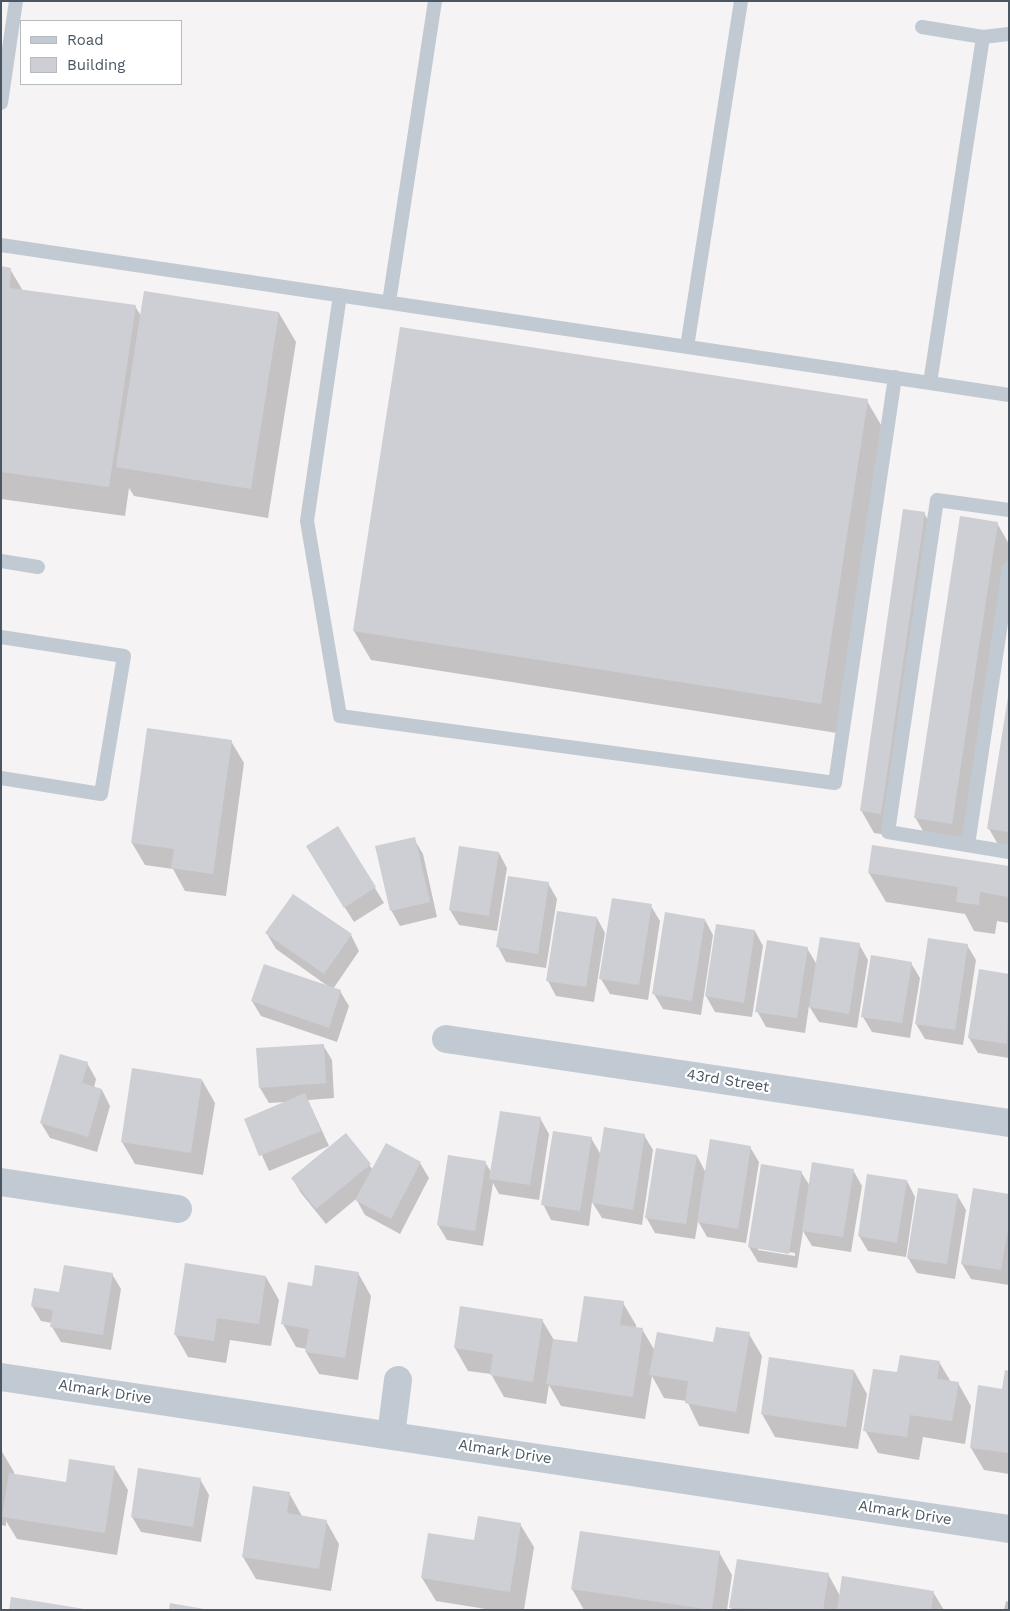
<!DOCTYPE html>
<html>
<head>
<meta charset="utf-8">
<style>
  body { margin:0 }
  #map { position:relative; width:1010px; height:1611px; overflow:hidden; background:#f5f3f3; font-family:"Work Sans",sans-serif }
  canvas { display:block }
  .frame { position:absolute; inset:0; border:2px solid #4a5661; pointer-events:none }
  .legend { position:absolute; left:20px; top:20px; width:162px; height:65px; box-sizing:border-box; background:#fff; border:1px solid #b7bbc0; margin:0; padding:6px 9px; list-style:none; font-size:15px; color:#4a5661 }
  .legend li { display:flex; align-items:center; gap:10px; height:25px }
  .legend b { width:25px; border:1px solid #b7bbc0 }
</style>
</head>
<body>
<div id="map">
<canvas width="1010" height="1611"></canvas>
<div class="frame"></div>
<ul class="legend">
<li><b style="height:6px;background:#c1cad2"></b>Road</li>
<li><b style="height:14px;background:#cdcfd5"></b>Building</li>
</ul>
</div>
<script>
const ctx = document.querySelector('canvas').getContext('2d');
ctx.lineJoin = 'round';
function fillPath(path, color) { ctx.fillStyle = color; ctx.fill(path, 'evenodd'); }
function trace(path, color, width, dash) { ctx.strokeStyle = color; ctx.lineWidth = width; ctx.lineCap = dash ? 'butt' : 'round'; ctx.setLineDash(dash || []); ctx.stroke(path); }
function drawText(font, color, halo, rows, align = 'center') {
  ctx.font = font + ' "Work Sans",sans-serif'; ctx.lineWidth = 4.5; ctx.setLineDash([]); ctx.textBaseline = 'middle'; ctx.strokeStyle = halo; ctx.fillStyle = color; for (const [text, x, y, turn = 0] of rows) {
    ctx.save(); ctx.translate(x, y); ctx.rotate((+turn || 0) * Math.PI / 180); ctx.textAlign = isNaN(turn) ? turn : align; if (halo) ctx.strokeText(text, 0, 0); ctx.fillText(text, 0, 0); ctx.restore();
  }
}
const shadow = new Path2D(`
  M1,267L10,269L23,291L135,306L141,316L279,313L296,342L268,518L134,496L129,488L125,516L1,499Z
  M867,401L884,430L837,733L371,660L354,631Z
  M924,513L937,536L894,836L874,833L861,810Z
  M997,523L1009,544V554L964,846L928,840L915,817Z
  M1009,698V858H1006L989,829Z
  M231,741L244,763L226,896L185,891L173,869L145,865L132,843Z
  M338,827L384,903L354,922L316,862Z
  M414,839L423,854L437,917L400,926L391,910Z
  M499,853L507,868L497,931L459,925L450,910Z
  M1009,868V923L997,921L995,934L974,931L965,914L886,902L869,873Z
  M548,883L557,899L546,968L506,962L498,947Z
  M651,906L660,921L648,1000L610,994L601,979Z
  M597,918L605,933L594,1002L556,996L548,981Z
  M705,920L713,935L701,1015L663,1009L654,994Z
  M717,925L755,931L763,946L752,1017L715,1012L706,996Z
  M267,934L351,935L359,951L333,989L340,991L349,1006L337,1042L261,1016L252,1001L329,987L276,949Z
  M859,944L868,960L857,1028L819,1022L809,1006L805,1033L766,1027L757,1011L807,948L817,965Z
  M967,945L976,960L963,1045L925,1039L916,1024Z
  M911,963L920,978L910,1038L872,1032L863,1017Z
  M1009,975V1058L978,1053L969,1038Z
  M323,1045L332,1060L334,1098L308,1100L329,1146L269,1171L246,1120L286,1102L269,1103L260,1088L257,1050Z
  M87,1063L96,1079L94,1088L102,1090L110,1106L97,1152L50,1138L41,1123Z
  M202,1080L215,1103L203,1175L135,1164L122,1142Z
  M540,1118L549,1134L539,1200L499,1194L493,1183L483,1246L447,1240L438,1225L485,1162L491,1172Z
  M345,1134L373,1170L420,1163L429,1178L400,1234L365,1215L356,1199L326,1224L301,1193L292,1178Z
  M644,1135L653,1150L642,1225L602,1218L592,1202L589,1226L551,1220L543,1204L591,1138L601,1155Z
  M750,1147L759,1162L746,1243L707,1237L698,1221L695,1239L655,1233L646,1217L697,1156L706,1173Z
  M853,1170L862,1186L851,1252L812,1246L803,1231L797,1268L758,1262L749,1247L801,1172L810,1186ZM758,1247L795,1253V1256L758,1250Z
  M907,1181L915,1197L906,1257L868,1251L859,1236Z
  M957,1195L966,1210L955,1279L917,1273L908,1258Z
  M1009,1195V1285L971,1279L962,1264Z
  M358,1273L371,1296L358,1380L319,1374L306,1352L307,1349L296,1347L283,1324L313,1287Z
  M112,1274L121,1289L111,1350L61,1342L52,1327V1323L41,1321L32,1306Z
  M266,1277L279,1300L271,1346L230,1340L226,1363L188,1357L175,1334Z
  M623,1303L636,1325V1328L642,1329L655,1351L714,1343L749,1334L762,1356L749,1434L699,1426L687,1401L664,1398L652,1376L645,1419L561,1406L549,1385L546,1404L504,1397L491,1374L468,1371L455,1348L542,1320L554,1340L578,1344Z
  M939,1362L951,1382L958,1383L971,1406L965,1444L923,1437L919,1460L878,1453L865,1430L898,1374Z
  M854,1371L867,1394L858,1449L775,1437L762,1414Z
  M1009,1372V1474L984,1470L971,1448L1003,1390Z
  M1,1450L14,1472V1475L67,1483L114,1467L128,1490L117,1555L17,1539L6,1521V1526L1,1525Z
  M200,1479L209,1495L201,1542L141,1532L132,1517Z
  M289,1493L302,1516L326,1521L339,1544L331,1591L256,1579L243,1557Z
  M520,1524L534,1547L524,1610H492L436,1601L422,1578L475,1542Z
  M719,1552L732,1575L727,1610H584L572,1589Z
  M828,1574L840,1596L933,1592L944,1610H732L731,1608Z
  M1006,1601L1009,1602V1610H1004Z`);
const building = new Path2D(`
  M1,266L11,268L10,288L136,305L109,487L1,472Z
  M144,291L279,312L251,489L116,467Z
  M400,327L868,399L821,704L353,631Z
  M903,509L925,512L881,814L860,811Z
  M960,516L998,522L952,824L914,818Z
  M1008,697H1009V832L987,829Z
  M147,728L232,740L213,874L171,868L174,849L131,843Z
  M338,826L376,887L344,908L306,846Z
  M415,837L430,902L390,911L375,846Z
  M872,845L1009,866V897L980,892L979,905L956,902L958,887L868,873Z
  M459,846L499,852L489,916L449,910Z
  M508,876L549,882L538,954L496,947Z
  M293,894L352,934L324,974L265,933Z
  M612,898L652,904L639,985L599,979Z
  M557,911L597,917L586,987L546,981Z
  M665,912L705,919L692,1001L652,994Z
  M716,924L755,930L744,1003L705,996Z
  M820,937L860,943L849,1014L809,1007Z
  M928,938L968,944L955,1030L915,1024Z
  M767,940L808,947L797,1018L755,1012Z
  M871,955L912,962L902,1023L861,1017Z
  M264,964L341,990L329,1028L251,1001Z
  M979,969L1009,974L1007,1044L968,1038Z
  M324,1044L326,1083L259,1088L256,1048Z
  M60,1054L88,1062L82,1083L102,1089L88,1137L40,1123Z
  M132,1068L202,1079L191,1153L121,1142Z
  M305,1093L321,1131L259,1156L244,1119Z
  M500,1111L541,1117L530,1185L489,1179Z
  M604,1127L645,1134L633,1210L592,1203Z
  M553,1131L592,1137L580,1211L541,1205Z
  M346,1133L371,1164L316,1209L291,1178Z
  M710,1139L751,1146L738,1229L697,1222Z
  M386,1143L421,1162L391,1219L355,1200Z
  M656,1148L697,1155L686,1224L645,1218Z
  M448,1155L486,1161L475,1231L437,1225Z
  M812,1162L854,1169L843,1237L802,1231Z
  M761,1164L802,1171L789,1254L748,1247Z
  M867,1174L907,1180L897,1243L858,1236Z
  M918,1188L958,1194L947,1264L907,1258Z
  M973,1188L1009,1194V1224L1001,1270L961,1264Z
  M185,1263L266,1276L259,1324L217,1318L214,1341L174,1335Z
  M64,1265L113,1273L103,1335L50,1327L53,1310L31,1306L34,1288L59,1292Z
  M315,1265L359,1272L345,1358L305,1352L309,1329L281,1324L288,1282L312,1286Z
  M584,1296L624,1301L620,1325L643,1328L633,1397L546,1384L553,1339L577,1342Z
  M460,1306L543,1319L533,1382L490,1375L493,1354L454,1348Z
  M716,1327L750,1332L736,1412L685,1403L688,1381L649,1375L657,1332L713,1342Z
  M900,1355L940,1361L937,1379L959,1382L952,1421L910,1415L907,1437L863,1431L873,1369L897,1372Z
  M769,1357L854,1370L846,1427L761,1414Z
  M1005,1370L1009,1371V1453L970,1448L978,1385L1002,1389Z
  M69,1459L115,1466L105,1533L2,1517L9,1473L66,1482Z
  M138,1468L201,1478L193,1527L131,1517Z
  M253,1486L290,1492L287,1513L327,1520L319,1569L242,1557Z
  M478,1516L521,1523L510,1592L421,1578L428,1533L474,1540Z
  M580,1531L720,1551L712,1610L571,1589Z
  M737,1559L829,1573L823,1610L729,1608Z
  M842,1576L934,1591L931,1610H837Z
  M11,1597L84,1609V1610H9Z
  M170,1603L204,1609V1610H169Z`);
const lane = new Path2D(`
  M922,27L983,37
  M1009,34L983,37L930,383L1009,395
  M1,103L16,1
  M1,245L930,383
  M340,295L307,521L340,716L835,783L895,377
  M389,302L435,1
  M687,347L741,1
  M1009,510L937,500L888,832L1009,852
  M1,561L38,567
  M1,637L124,656L101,794L1,778
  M968,845L1009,569`);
const street = new Path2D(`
  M446,1039L1009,1123
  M1,1182L178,1209
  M1,1377L1009,1529
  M391,1435L398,1380`);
const streetNames = [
  ["43rd Street",728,1081,9],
  ["Almark Drive",105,1392,9],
  ["Almark Drive",505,1452,9],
  ["Almark Drive",905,1513,9]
];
fillPath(shadow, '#0003');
fillPath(building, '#cdcfd5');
trace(lane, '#c1cad2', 14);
trace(street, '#c1cad2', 28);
drawText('15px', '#4a5661', '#fff', streetNames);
</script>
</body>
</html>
